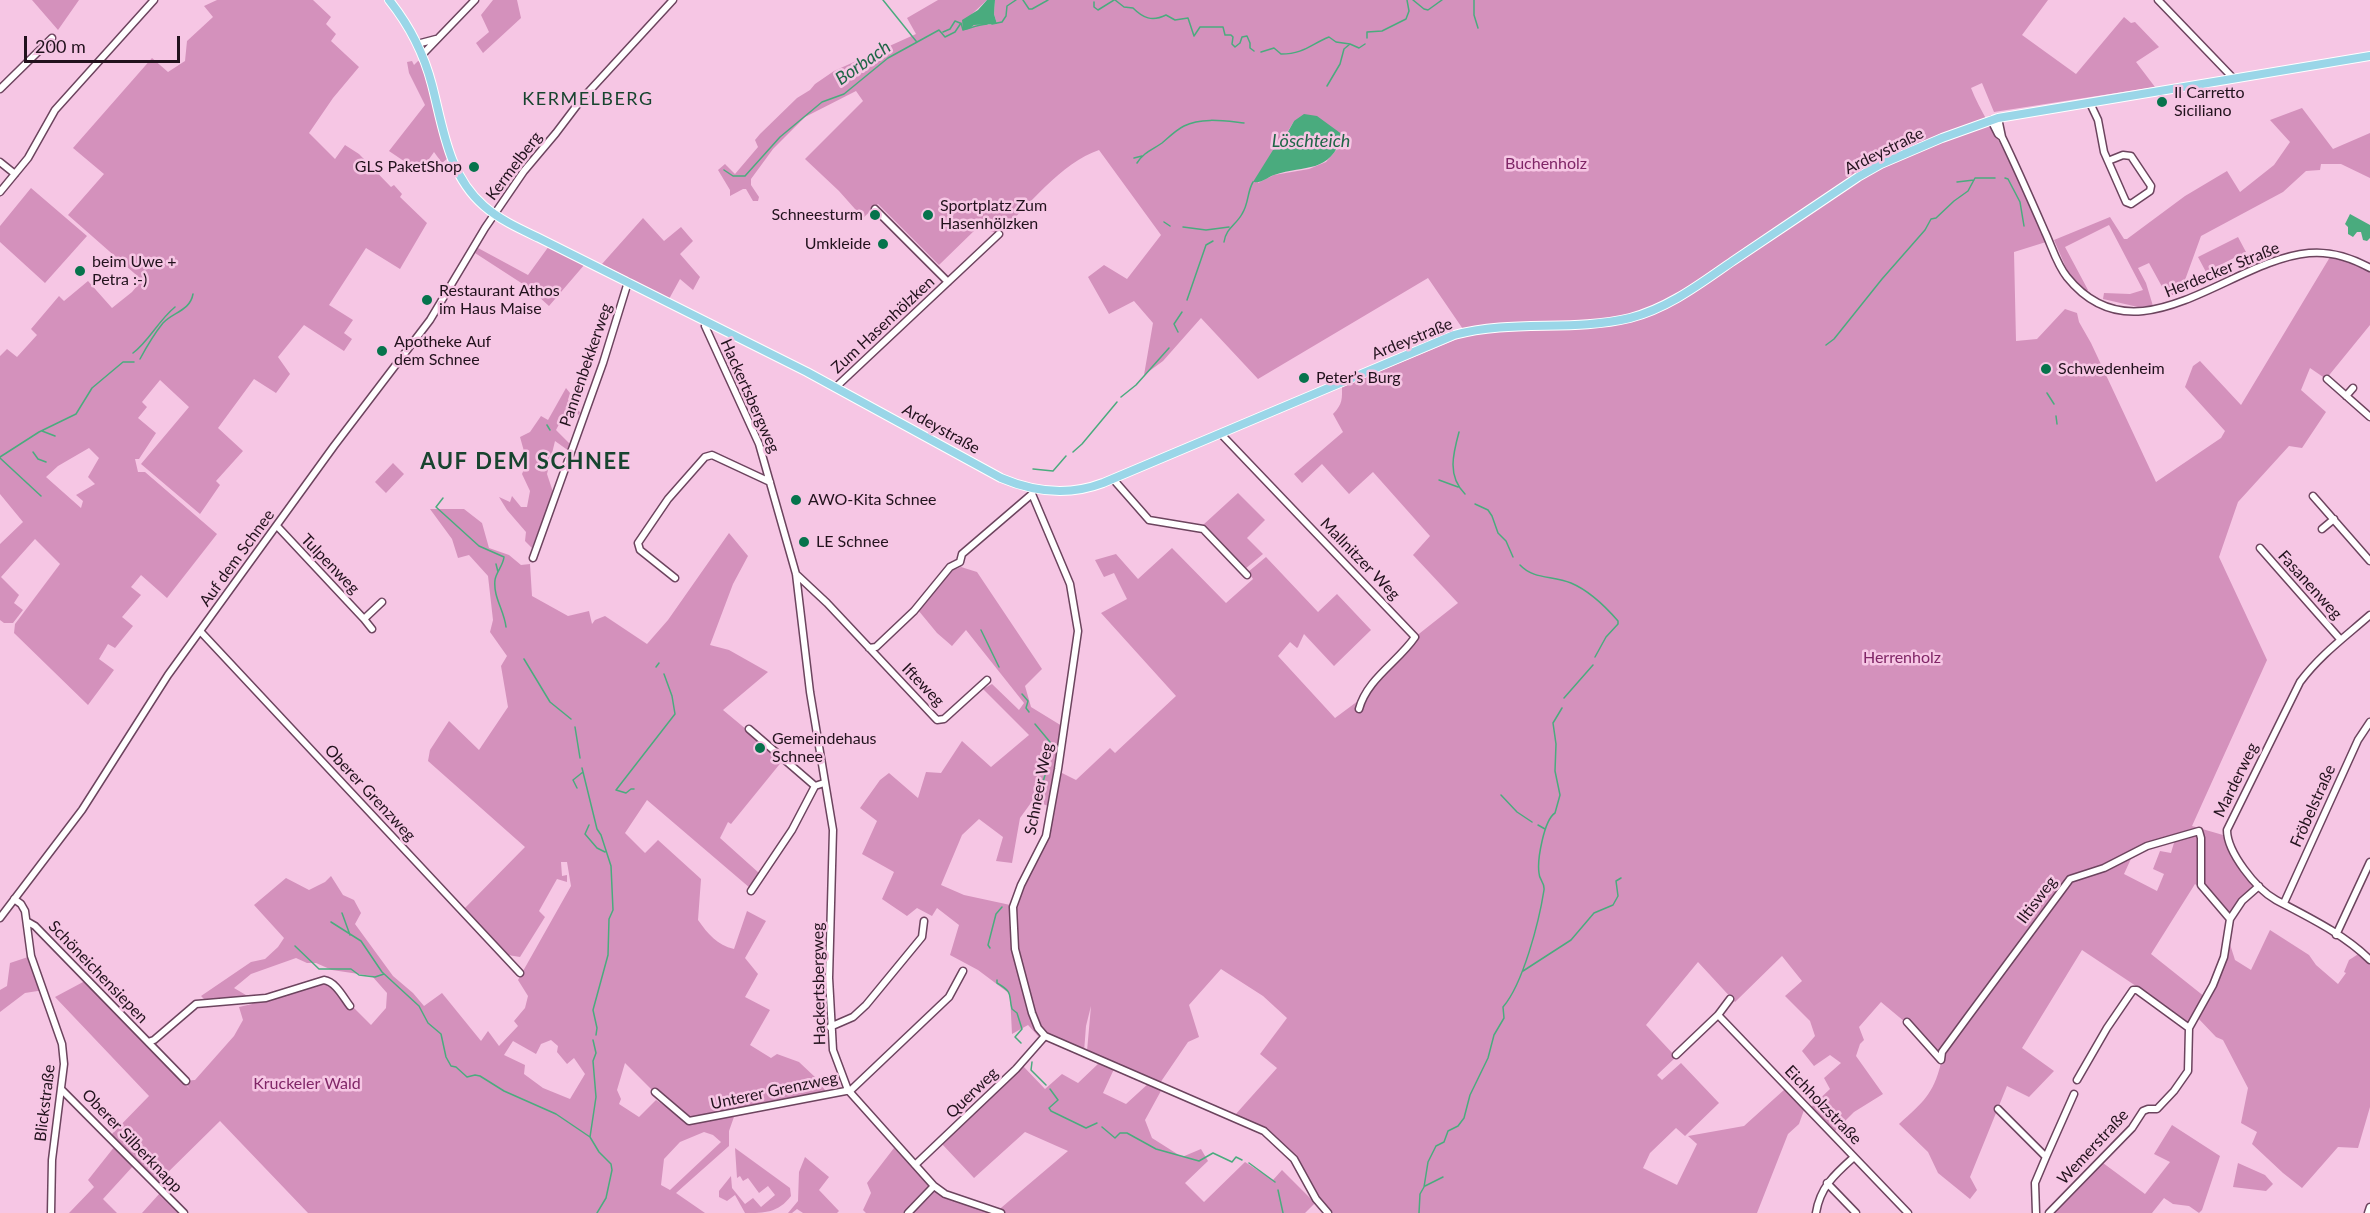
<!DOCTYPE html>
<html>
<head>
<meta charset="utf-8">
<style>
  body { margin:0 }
  #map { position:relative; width:2370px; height:1213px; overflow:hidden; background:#f6c6e4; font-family:Lato,sans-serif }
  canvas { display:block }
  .scale { position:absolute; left:24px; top:36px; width:156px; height:27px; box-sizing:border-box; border:3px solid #22121d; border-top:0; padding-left:8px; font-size:18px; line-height:21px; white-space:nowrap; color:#22121d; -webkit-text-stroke:4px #f6c6e4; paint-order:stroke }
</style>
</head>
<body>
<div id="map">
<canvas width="2370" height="1213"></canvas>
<div class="scale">200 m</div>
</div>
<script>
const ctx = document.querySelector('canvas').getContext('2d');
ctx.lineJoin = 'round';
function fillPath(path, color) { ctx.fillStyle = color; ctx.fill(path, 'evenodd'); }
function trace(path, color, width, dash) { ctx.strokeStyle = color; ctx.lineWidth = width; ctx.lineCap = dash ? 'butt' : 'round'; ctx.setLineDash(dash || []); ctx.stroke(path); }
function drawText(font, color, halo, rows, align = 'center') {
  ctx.font = font + ' Lato,sans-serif'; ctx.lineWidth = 5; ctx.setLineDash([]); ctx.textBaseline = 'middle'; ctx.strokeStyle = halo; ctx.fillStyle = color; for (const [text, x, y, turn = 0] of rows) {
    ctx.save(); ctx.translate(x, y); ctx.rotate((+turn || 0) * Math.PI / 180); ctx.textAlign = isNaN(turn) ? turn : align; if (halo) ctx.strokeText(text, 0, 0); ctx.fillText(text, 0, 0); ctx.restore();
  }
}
const green = new Path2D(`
  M32,0H79L58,30Z
  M217,0H313L331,17L326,24L336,34L331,41L359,67L333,98L309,133L335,159L345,145L359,154L391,187L394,185L402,194L400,197L427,223L400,269L366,248L329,305L353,320L344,333L352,339L344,351L304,325L278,357L290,374L276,393L254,379L218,428L243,451L216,481L220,485L200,514L141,464L189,407L160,380L142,402L147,407L138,418L156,433L139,459H135L138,472H145L217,534L167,598L141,575L131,587L141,595L122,617L133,626L115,648L108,644L99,659L114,670L88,705L14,633L15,624L60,564L35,539L1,577L19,595L14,603L23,610L13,623H4L0,620V544L23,522L0,494V356L7,349L17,357L37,335L31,329L59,296L64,301L88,281L112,308L132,292L142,280L68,215L104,174L73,148L152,58L168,72L185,61L187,41L213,17L204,6ZM89,448L99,458L88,477L95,484L76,495L83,501L81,508L46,477L58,466Z
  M493,0H517L521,18L483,53L476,43L489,32L481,15Z
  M938,0H987L972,14L965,29H969L974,25L997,24L994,14L995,0H2048L2022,35L2076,74L2124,17L2131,23L2135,22L2159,47L2136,62L2155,87L1994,112L1982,83L1971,88C1980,111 1994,131 2005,153C2020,182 2033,212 2046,242L2014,252L2016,341L2037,339L2065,309L2077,313L2079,322L2091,343L2156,482L2221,438L2225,431L2185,387L2193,366L2200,361L2241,405L2330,257L2354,264L2370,272V325L2326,379L2310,368L2301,390L2326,412L2302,448L2289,446L2238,502L2219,557L2267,660L2192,826L2223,835L2232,855L2255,885L2240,899L2232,911L2227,912L2214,899L2195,884L2151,954L2205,997L2189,1025L2133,984L2082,950L2022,1048L2054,1071L2029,1097L2007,1086L1970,1177L1977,1190L1970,1199L1938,1173L1928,1152L1899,1124C1923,1102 1933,1095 1941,1063L1905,1022L1881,1002L1859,1027L1864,1040L1860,1044L1856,1056L1883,1094L1854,1112L1833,1133L1810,1108L1830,1089L1824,1078L1841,1063L1830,1055L1814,1066L1802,1051L1815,1036L1810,1021L1785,996L1802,981L1782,956L1735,1002L1698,962L1646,1025L1676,1057L1657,1075L1662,1080L1681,1063L1719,1103L1685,1136L1676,1128L1650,1153L1643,1168L1677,1185L1697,1144L1688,1136L1744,1126L1785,1089L1804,1110L1799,1124L1788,1134L1757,1213H1332L1320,1200L1295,1158L1266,1130L1235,1115L1277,1068L1260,1054L1287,1018L1263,996L1221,969L1189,1005L1199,1037L1188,1042L1160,1083L1087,1051L1091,1006L1086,1026L1084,1052L1044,1034L1038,1036L1028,1025L1012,1034L1010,994L978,970L950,955L959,925L937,908L932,916L917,908L907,916L882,899L894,872L862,854L877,821L860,808L880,780L889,773L918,798L926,772L941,773L962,741L991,767L1029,735L983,689L992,684L1019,710L1024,703L966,630L952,646L937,633L918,610L951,571L961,567L977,572L1042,669L1025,686L1031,707L1062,726L1048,806L1033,800L1020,818L1012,863L996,861L1003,837L979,819L962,835L941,885L964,895L1015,906L1049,836L1060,772L1076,780L1110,748L1115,753L1176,696L1101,613L1127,599L1114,573L1104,577L1095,560L1116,554L1138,579L1172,548L1226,603L1253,579L1248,572L1266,557L1318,612L1337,594L1371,630L1334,666L1304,634L1298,647L1297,648L1290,642L1278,656L1335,718L1362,698L1415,637L1458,603L1413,555L1430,536L1373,472L1349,494L1322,464L1302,483L1294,474L1343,432L1333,414C1343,404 1342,398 1342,387L1467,335L1428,278L1258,379L1201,318L1163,361L1144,375L1153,323L1134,301L1109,314L1088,277L1104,265L1127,279L1161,235L1099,150C1062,162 1026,208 999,234L978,227L939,265L878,204L863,218L839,191L805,159L863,101L856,91L805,117L773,149L751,179V185L759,197L758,201H753L746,189H743L730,196V190L718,170L725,164L735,174L758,147L755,140L760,134L797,98L810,90L815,84L834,71L916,34L907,18ZM1294,121L1338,148L1326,162L1309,169L1274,175L1258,183C1268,160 1282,142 1294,121ZM2176,836L2171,853L2160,851L2153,869L2164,874L2157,891L2124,874L2135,850Z
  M412,61L414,65L418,61L421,62L448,158L442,163L434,152L420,172L389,151L425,105L409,73L407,62Z
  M2302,108L2333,149L2370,133V178L2341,164H2321L2320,170L2306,171L2283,192L2201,236L2181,291L2173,295L2166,294L2149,263L2138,268L2146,283L2153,306L2138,307L2103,299L2104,293L2130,294L2143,290L2109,225L2065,247L2088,290L2085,292L2070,277L2054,240L2110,217L2124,239H2127L2185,196L2227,171L2240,192L2274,165L2290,142L2270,120Z
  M31,188L87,236L45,283L0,242V226Z
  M643,218L664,241L681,227L693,241L680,254L700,277L693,290L680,279L669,299L602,264Z
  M2238,237L2246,252L2206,272L2198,257Z
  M549,246L585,264L549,306L529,288L475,253L478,248L528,275Z
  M566,388L570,393L568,400L580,412L579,415L568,407L556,430L571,445L569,451L555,441L547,474L553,492L532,548L525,541L526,532L507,510L499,497L510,502L512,496L521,507H527L530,491L522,474L527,462L520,437L530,432L541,416L548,420Z
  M393,463L404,474L386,493L375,482Z
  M1238,493L1265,520L1247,538L1263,554L1245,569L1203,525Z
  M430,509H464L482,523L489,548L509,555L521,565L530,564L532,596L568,616L589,611L592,624L595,620L605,616L647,644L668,620L729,533L748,556L733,584L710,645L729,650L768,672L723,710L783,760L731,824L728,822L720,838L759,873L750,888L647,800L625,833L645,853L658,840L701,879L698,920C708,934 717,945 734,949L747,911L766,921L745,958L758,974L745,997L770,1010L750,1045L771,1058L777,1054L799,1062L816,1078L827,1093L689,1121L653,1091L625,1063L617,1090L621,1099L619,1104L639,1117L656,1100L689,1122L735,1114L729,1131V1146L676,1193L705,1213H308L220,1121L158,1182L111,1135L149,1096L55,997L85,981L190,1089L184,1081L195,1080L234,1036L243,1020L239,1007L252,1004L251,1001L319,982H328L371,1025L386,1008L387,993L372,976L332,970L316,963H307L296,958L251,974L234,988L251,998L206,1001L201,996L251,962L265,959L278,947L284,938L254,905L286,878L309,890L325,882L331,876L343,895L354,900L361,913L355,924L393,976L413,993L424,1006L442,993L481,1041L488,1031L499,1046L518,1026L514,1021L525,1008L528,996L518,980L571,886L567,862H561L562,876L567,875V882L557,879L539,911L545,917L520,957L508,955L464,909L525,847L428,761L430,750L449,721L479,750L508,707L501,666L507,656L490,632L493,620L488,576L469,555L458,558L452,539ZM551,1040L558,1046L557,1052L567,1064L574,1058L585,1074L570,1099L543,1088L524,1074L525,1065L504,1055L513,1041L536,1054L541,1044ZM704,1132L713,1135L721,1142L670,1190L661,1185L664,1159L680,1142Z
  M2270,930L2309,955L2316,965L2338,984L2346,973L2344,972L2349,960L2360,953L2370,962V1107L2358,1148L2338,1147L2302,1188L2283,1173L2252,1144L2257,1132L2241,1123L2248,1088L2223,1040L2216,1037L2197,1017L2214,985L2228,938L2235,960L2251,970Z
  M31,956L44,990L25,993L0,1012V990L7,986L10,963Z
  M1099,1063L1114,1069L1103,1093L1126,1104L1149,1083L1162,1089L1145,1120L1152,1138L1182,1157L1201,1149L1208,1161L1185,1183L1204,1202L1245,1162L1273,1180L1282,1170L1315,1203L1305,1213H910L934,1190L995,1213L1068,1151L1025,1132L974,1178L942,1144L1023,1066L1045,1089L1062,1074L1078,1083Z
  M2172,1125L2220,1156L2202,1210L2199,1213L2189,1206L2173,1204L2164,1198L2152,1213H2053L2103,1163L2145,1194L2170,1162L2154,1154Z
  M115,1146L134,1165L103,1199L117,1213H69L94,1187L88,1180Z
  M735,1148L790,1188L791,1196C778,1213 765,1213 745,1213L735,1195L727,1201L719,1197V1191L731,1176L732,1188L745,1204L753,1198L761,1207L775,1195L768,1186L759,1193L748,1178L743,1181L740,1176L737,1178Z
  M894,1148L930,1186L906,1213H866L863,1210L871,1193L867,1183Z
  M805,1157L829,1177L819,1190L839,1211L837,1213H803L797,1209L792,1213H788L798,1201L799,1172Z
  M2238,1163L2265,1175L2273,1184L2266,1191L2233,1187Z
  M160,1193L180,1213H142Z`);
const water = new Path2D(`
  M987,0H995L994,14L997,24L974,25L969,29L963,30L962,20L978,10Z
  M1304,114L1317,116L1343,135C1329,175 1306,164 1274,175C1266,178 1263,183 1253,182L1273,150L1280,146L1294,121Z
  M2350,214L2370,225V238L2367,241L2363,240L2361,232H2357L2353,237L2348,234V227L2345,224Z`);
const stream = new Path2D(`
  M883,0L916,41
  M1023,0L1029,9H1032L1048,0
  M1115,0L1124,7L1133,8C1143,18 1152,22 1166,15L1175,20L1188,18L1194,36L1200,27H1223L1225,35H1231L1233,37L1232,44L1235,47L1240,43L1242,37L1247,36L1250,43V48L1254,51
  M1413,0L1424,9L1428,10L1442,0
  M1474,0V15L1478,28
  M1094,2V7L1098,10L1114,0
  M992,24L1002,22L1006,16L1007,6L1016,0
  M943,32L950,29L955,21L960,23
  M1367,38V32L1382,31L1406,19L1409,11L1407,0
  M1261,52L1274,48L1281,54C1304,54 1311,44 1329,37L1336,42L1350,44
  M1327,86L1340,64L1344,49L1350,44L1359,48L1365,44
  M1134,158L1142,156
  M1137,163C1144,152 1152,150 1162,143C1169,137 1176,130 1184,126C1202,117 1225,121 1244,123
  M724,170L733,176H745L780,137L822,102L844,94L888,58L939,30L945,37L955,32L961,23L963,30C971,28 977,25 987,24
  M2005,178L2008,179L2020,202L2024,226
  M1957,182L1974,180
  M1164,222L1170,226
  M1183,227L1206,230L1229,227
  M1224,242C1226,228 1236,225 1242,214C1249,203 1247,192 1253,182
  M1187,300L1206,245L1213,241
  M1178,332L1174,324L1182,312
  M1826,345L1834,339L1882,279L1925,230L1931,219L1936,218L1954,201L1968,191L1975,178H1995
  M133,353C149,341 158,321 175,307
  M140,359C147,346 154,334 163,323C173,312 190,311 193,294
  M2047,393L2054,404
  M1121,397L1136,385L1169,348
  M2056,416L2057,424
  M547,425L550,430
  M42,431L55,436
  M1459,432C1453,454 1447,476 1465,494
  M33,452L38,459L46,462
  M1073,452L1082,444L1117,402
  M0,457L39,432L76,414L92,388L123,362H134
  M0,458L41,496
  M1033,469L1053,471L1066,456
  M1439,480L1458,487
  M443,498L436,507L479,546L504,557C503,566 496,572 495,580C493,597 504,610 506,627
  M1475,504L1488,510L1492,516L1498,533L1506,541L1513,557
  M496,564L498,572
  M1520,565C1534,580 1553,575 1571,583C1590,591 1605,606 1618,621V624L1606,637L1595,657
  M981,630L999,667
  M524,659L550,702L571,719
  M656,667L659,663
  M1022,694L1028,701L1026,708L1029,712
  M1564,698L1593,665
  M1035,724L1050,742L1042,771L1045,775L1043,782
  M575,727L580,758
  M583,772L597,829L601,835L611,866L613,910L609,919L608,955L593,1010L597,1028L596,1035
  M577,788L573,780L583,772L582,768
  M634,789H631L626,793L616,790L675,714L672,696L664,674
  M1501,795L1517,812L1532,822
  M589,825L585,834L597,848L605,852
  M1538,825L1545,829
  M342,913L350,935
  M331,922L361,941L382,972L419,1006L428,1023L441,1034L446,1057L451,1066L456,1067L467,1077L475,1075L480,1076L504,1091L556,1114L590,1137
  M295,946L319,969H351L359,975L375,977L384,974
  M990,948L988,945L996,914L1002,907
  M1523,971L1571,940L1594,913L1613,905L1618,896L1616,881L1621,878
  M997,980V983C1014,993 1008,994 1012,1009L1017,1013L1022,1029L1015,1037L1021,1043
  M593,1040L596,1053L593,1061L596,1097L590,1137L599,1152L611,1164L612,1170L606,1198L597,1213
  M1032,1062L1031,1070L1046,1085
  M1050,1089L1058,1100L1049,1108L1051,1111L1086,1128L1097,1123
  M1102,1127L1115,1138L1120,1133H1127L1156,1149L1199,1161L1213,1153L1232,1162L1236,1157L1242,1160
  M1249,1163L1275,1182
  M1425,1186L1443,1177
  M1278,1190L1283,1213
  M1419,1213L1420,1194L1424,1187L1428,1162L1436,1146L1444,1142L1448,1131L1458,1126L1464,1118L1470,1095L1488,1058L1494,1035L1504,1018L1503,1007C1523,984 1539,922 1544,890C1545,882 1539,880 1539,873C1537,860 1544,820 1555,813L1560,795L1555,771L1556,744L1553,723L1562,708`);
const minor = new Path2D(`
  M2158,0L2233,78
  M417,44L436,39
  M422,55L475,0
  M0,89L52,38
  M2090,103L2098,120L2104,152L2126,202L2131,204L2150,191L2151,186L2131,156L2123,155L2108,161
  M1998,118L2002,137
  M1991,120L1998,134L2002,137C2017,168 2031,200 2045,232C2052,247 2057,265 2067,277C2137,364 2230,260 2309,253C2330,251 2352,258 2370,268
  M0,162L15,174
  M0,192L28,158L55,110L154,0
  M875,209L948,282
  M707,322L705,326L759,444L796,574L810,692L833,830L829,978L833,1050L848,1090L934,1186L945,1194L1001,1213
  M2327,379L2370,417
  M836,387L999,234
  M2346,396L2353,388
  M1221,434L1415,637C1398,662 1367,679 1359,709
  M1113,479L1149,520L1203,529L1247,575
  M1033,489L1032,494L1070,584L1078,631L1058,769L1046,836L1021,885L1013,907L1015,949L1032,1013L1038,1028L1045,1036L1264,1131L1294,1159L1316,1199L1328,1213
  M2313,496L2370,561
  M277,526L364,619L382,602
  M2322,529L2334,519
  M2260,548L2340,639
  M533,558L603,363L628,282
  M796,574L827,603L937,720L944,719L987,680
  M675,578L640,550L638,543L668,499L705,457L712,455L770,482
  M2370,615C2345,637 2320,655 2300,682L2227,830C2227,852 2256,889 2276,900C2308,917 2344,934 2370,960
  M364,619L372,629
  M200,631L520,973
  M869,648L876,647L914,611L950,567L960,562L962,554L1032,494
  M749,729L815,786
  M751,891L792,830L815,786L824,783
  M14,899L21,904L25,911L31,956L62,1044L64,1064L52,1160L51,1213
  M2284,903L2358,740L2370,722
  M0,918L82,810L168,675L334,446L430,320L485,228L524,171L556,133L581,100L673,0
  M28,922L35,926L186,1081
  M2336,935L2370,862
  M1718,1015L1730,999
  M1907,1022L1941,1060L1942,1052L1967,1018L2070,879L2104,868L2147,846L2199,831L2201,838V885L2230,919
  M830,1027L853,1017L866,1005L922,937L924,921
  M148,1042L154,1040L196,1004L266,998L324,980C336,982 343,997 350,1006
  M1676,1055L1718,1015L1908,1213
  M2077,1080L2107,1028L2133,990H2137L2189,1028
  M61,1089L184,1213
  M655,1092L689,1121L851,1090L949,997L963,971
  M1998,1109L2046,1157L2035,1183L2036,1213
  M2046,1157L2074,1094
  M915,1165L1016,1069L1045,1036
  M1827,1183L1856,1213
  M908,1213L934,1186
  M1816,1213C1820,1187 1835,1174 1854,1157
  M2049,1213L2132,1128L2143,1111L2148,1109H2157L2174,1091L2188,1071L2189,1028L2213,985L2224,957L2230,919L2242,901L2259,886
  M2368,1213L2370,1207`);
const major = new Path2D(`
  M389,0C409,25 424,54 432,85C443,127 448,175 484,206C500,220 520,229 539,238L807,372L1001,478C1034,492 1069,496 1103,483L1454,335C1512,319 1572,332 1630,318C1669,308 1701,283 1733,261C1775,233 1816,205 1858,177L1881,164L1942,138L1998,118L2370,56`);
const markers = [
  [2162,102,6,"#06734c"],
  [474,167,6,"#06734c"],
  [875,215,6,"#06734c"],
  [928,215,6,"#06734c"],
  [883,244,6,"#06734c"],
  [80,271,6,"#06734c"],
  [427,300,6,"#06734c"],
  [382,351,6,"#06734c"],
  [2046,369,6,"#06734c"],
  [1304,378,6,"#06734c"],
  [796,500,6,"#06734c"],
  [804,542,6,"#06734c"],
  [760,748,6,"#06734c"]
];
const poiNames = [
  ["Il Carretto",2174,93],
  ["Siciliano",2174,111],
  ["GLS PaketShop",462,167,"right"],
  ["Sportplatz Zum",940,206],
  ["Hasenhölzken",940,224],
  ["Schneesturm",863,215,"right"],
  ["Umkleide",871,244,"right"],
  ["beim Uwe +",92,262],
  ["Petra :-)",92,280],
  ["Restaurant Athos",439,291],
  ["im Haus Maise",439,309],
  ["Apotheke Auf",394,342],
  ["dem Schnee",394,360],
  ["Schwedenheim",2058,369],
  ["Peter’s Burg",1316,378],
  ["AWO-Kita Schnee",808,500],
  ["LE Schnee",816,542],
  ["Gemeindehaus",772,739],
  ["Schnee",772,757]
];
const streetNames = [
  ["Ardeystraße",1884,151,-26],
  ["Kermelberg",514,166,-53],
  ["Herdecker Straße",2222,270,-22],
  ["Zum Hasenhölzken",883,325,-43],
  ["Ardeystraße",1412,339,-22],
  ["Pannenbekkerweg",586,365,-71],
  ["Hackertsbergweg",750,396,66],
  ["Ardeystraße",941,429,29],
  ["Auf dem Schnee",237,558,-54],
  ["Mallnitzer Weg",1360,559,46],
  ["Tulpenweg",330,564,46],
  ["Fasanenweg",2310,585,48],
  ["Ifteweg",923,685,46],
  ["Marderweg",2236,780,-64],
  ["Schneer Weg",1039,789,-79],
  ["Oberer Grenzweg",370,793,47],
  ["Fröbelstraße",2313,806,-66],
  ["Iltisweg",2037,900,-53],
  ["Schöneichensiepen",98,972,46],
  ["Hackertsbergweg",819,984,-91],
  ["Unterer Grenzweg",774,1091,-12],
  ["Querweg",972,1093,-44],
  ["Blickstraße",45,1103,-83],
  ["Eichholzstraße",1823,1105,46],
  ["Oberer Silberknapp",132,1141,46],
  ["Wemerstraße",2093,1147,-47]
];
const parkNames = [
  ["Buchenholz",1546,164],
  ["Herrenholz",1902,658],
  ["Kruckeler Wald",307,1084]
];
const waterNames = [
  ["Borbach",863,63,-35],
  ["Löschteich",1311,141]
];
const neighbourhoodNames = [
  ["KERMELBERG",588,99]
];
const districtNames = [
  ["AUF DEM SCHNEE",526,462]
];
fillPath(green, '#d491bc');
fillPath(water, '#4aab7e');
trace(stream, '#4aab7e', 1.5);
trace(minor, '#6c445e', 9);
trace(major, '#fff', 10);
trace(minor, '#fff', 6);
trace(major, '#9ad6e8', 8);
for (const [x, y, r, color] of markers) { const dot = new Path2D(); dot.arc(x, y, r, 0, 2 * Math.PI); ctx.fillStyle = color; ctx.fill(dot); trace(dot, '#f6c6e4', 2); }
drawText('16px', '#22121d', '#f6c6e4', poiNames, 'left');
drawText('16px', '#22121d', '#f6c6e4', streetNames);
drawText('16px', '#802667', '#f6c6e4', parkNames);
drawText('italic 18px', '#1f6647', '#f6c6e4', waterNames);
ctx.letterSpacing = '1.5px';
drawText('18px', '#18442f', '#f6c6e4', neighbourhoodNames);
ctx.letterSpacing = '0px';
ctx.letterSpacing = '1.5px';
drawText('bold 22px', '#18442f', '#f6c6e4', districtNames);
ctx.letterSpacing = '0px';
</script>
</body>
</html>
